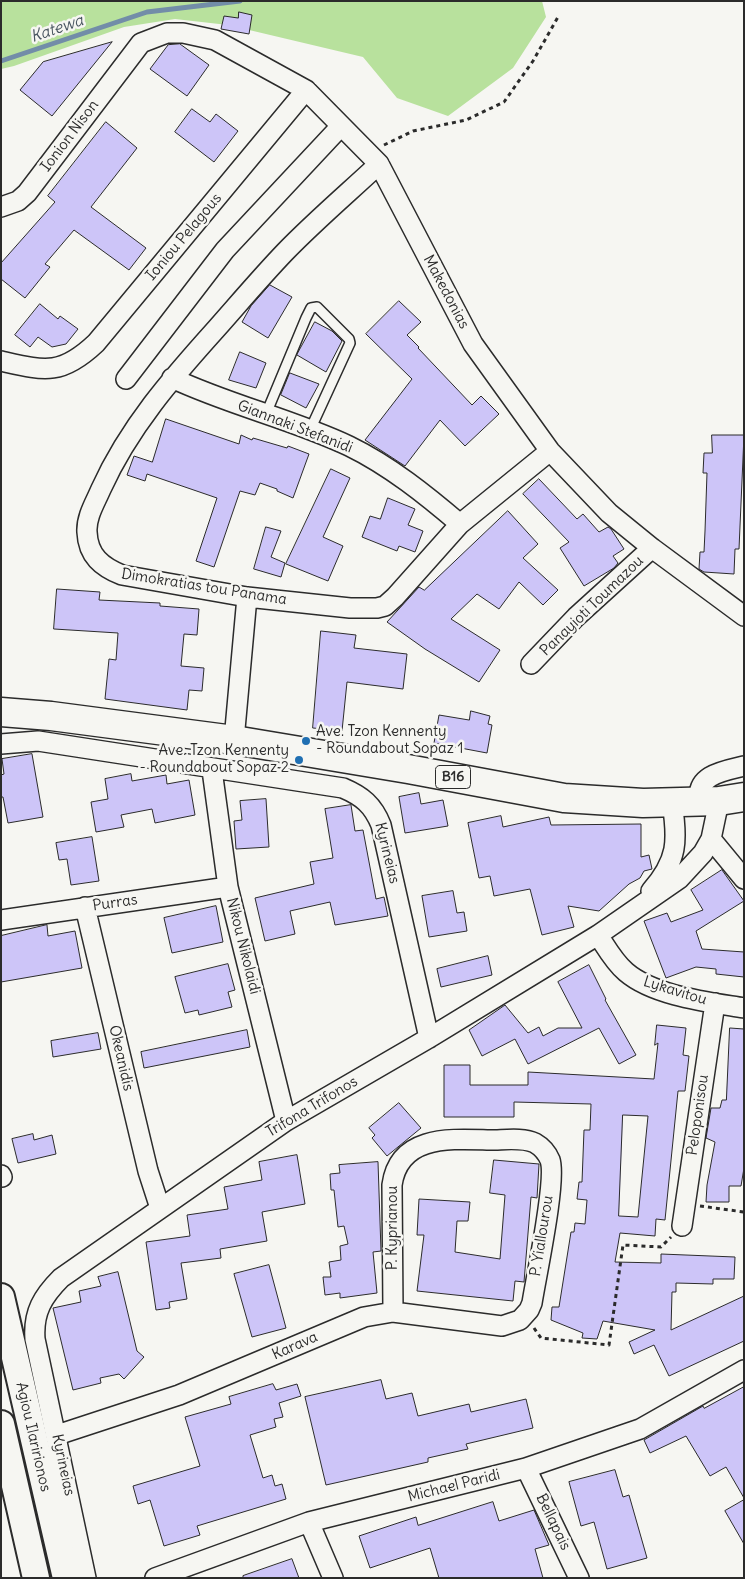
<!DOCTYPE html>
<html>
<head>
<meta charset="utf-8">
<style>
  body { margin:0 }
  #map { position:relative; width:745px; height:1579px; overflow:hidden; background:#f6f6f2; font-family:Delius,sans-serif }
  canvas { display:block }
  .frame { position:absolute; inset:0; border:2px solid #2b2b2b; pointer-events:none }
</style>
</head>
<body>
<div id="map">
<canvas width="745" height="1579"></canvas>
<div class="frame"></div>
</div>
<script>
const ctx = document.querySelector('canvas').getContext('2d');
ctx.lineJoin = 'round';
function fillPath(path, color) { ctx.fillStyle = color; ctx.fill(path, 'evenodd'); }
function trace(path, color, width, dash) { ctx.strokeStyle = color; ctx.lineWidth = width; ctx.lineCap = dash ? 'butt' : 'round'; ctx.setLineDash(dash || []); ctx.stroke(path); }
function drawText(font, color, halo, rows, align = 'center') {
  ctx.font = font + ' Delius,sans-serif'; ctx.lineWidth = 5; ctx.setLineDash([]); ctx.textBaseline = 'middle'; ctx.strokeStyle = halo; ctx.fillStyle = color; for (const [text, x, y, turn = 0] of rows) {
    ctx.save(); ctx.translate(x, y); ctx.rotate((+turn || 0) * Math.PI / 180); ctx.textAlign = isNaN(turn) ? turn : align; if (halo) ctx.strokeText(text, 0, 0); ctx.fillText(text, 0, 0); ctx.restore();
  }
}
const green = new Path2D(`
  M1,1H542L546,17L513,68L448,116L397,98L363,57L228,25L175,19L124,27L14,66L1,69Z`);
const stream = new Path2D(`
  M1,61L147,12L240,1`);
const building = new Path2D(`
  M239,12L252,15L249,34L221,29L224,16L238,18Z
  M112,42L52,116L20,90L43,62Z
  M180,44L209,65L187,96L150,69L168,45Z
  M192,109L210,122L216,114L238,131L214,162L175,132Z
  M106,122L137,148L91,207L146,248L129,270L74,230L45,264L50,267L25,298L1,279V263L55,202L48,196Z
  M270,285L292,297L268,338L242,322L251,306Z
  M399,301L421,322L407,335L419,347L418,348L472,405L481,396L499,414L465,446L440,420L405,466L365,440L412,379L366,334Z
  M40,304L58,319L60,316L78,329L66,344L52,347L38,337L30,347L15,335Z
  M315,322L332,331L342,341L326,372L297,355Z
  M240,352L266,363L256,388L229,380Z
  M290,373L319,384L306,408L281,395Z
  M166,419L239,444L241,435L252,440L253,438L287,448L288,446L309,454L293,498L277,491V489L260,483L255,495L240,491L214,567L196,561L217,498L147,474L145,481L127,475L134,456L152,462Z
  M712,435H744L739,549H735L734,574L704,572L699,569L700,552H704L705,531L707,473H703L704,453H712Z
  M331,469L350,478L323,537L343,546L328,581L286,564Z
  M539,479L577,519L583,514L599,532L608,527L611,529L624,549L613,556L618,563L614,568L584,586L560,548L569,542L523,494Z
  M388,498L415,509L408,525L423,531L415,552L399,546L397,551L362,537L370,516L380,519Z
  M508,511L538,544L523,558L558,590L543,605L519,582L499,609L477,594L451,619L500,650L479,682L425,649L387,622L419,587L424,590Z
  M266,527L281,531L271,557L285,563L281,577L254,569Z
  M57,589L100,592L99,600L160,603V606L199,609L197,635L184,634L181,666L204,668L202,691L189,690L187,710L105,699L109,659L116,660L118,633L54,629Z
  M321,631L356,635L354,648L407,654L403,689L347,682L342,731L313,728Z
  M471,711L490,716L488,724L492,725L487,753L434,743L439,715L469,720Z
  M32,754L43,817L8,823L3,797H1V775L4,774L2,759Z
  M131,774L132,781L166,775L167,784L189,780L195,815L155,823L152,809L121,815L124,827L96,832L91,802L108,799L105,779Z
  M419,793L421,804L443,800L448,826L405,833L399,797Z
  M266,799L269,847L236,849L234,821L242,820L240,801Z
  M351,805L355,831L363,830L376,899L384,897L388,916L335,925L330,902L290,911L295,934L265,941L255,898L314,884L310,862L333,858L325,809Z
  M501,816L503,827L549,817L551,825L641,824V857L649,855L652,869L644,871L640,878L629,884L599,911L568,906L574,927L542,935L530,889L494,896L490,876L479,878L468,823Z
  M92,837L99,881L71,885L67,859L59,860L56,843Z
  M722,870L744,901L696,931L702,949L744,952V977L716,974V969L696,967L666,978L644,921L667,913L671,922L703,910L691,890Z
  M453,891L457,913L464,912L467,931L429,937L422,896Z
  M216,906L223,942L172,953L164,918Z
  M47,925L48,936L75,931L82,968L1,982V936Z
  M488,956L492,975L441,987L437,969Z
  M228,964L235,990L228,992L232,1007L199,1015L198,1010L185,1013L175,977Z
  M589,965L606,999L605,1000L636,1055L619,1064L599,1028L528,1064L515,1039L482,1056L469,1030L505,1005L528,1033L539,1027L543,1036L558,1028H582L558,982Z
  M657,1025L686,1028L683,1055L689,1056L685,1091H678L665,1220L656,1219L655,1236L620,1233L615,1262L661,1263V1254L735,1257L734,1279H713V1284L676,1283V1292H672L671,1330L744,1296V1341L669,1376L654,1345L634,1354L629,1342L655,1330L603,1321L597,1339L582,1338L583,1333L551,1320L552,1307H559L571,1232H574L575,1223L585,1224L587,1200L577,1199L579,1182H582L584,1130H590L591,1104L514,1102V1117H444V1065H470V1085H528V1072L654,1079L658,1043L655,1045ZM623,1115L648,1116L638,1217L619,1216Z
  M730,1028L744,1029V1168L741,1186H729V1202H706L707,1185L715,1142L706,1138L711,1108H720L722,1100H726Z
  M247,1030L250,1047L144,1068L141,1052Z
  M98,1033L101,1049L53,1057L51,1041Z
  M399,1103L421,1128L387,1156L372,1138L375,1135L369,1128Z
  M33,1134L34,1140L52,1135L56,1154L18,1163L12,1139Z
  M297,1155L305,1204L262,1212L267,1241L220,1249L221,1258L181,1263L187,1299L169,1302L170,1308L156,1310L146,1242L190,1236L187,1215L228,1209L224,1187L262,1180L259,1162Z
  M494,1160L539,1164L537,1198L531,1197L524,1282L515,1281L513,1301L417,1291L424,1235H417L419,1199L470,1202L468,1221H457L455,1252L500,1259L505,1195L490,1193Z
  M378,1162L381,1251L373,1252L377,1293L340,1298V1293L325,1295L323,1277H331L329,1262L341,1260L340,1246L348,1244L344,1226L338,1227L334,1190H331L330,1174L340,1173L339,1165Z
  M269,1265L286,1328L252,1337L234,1274Z
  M118,1272L137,1351L144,1357L124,1379L119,1374L100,1378L101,1383L73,1390L53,1308L81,1302L79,1291L101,1286L98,1277Z
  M381,1380L386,1399L412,1393L418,1416L469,1404L471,1412L526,1399L533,1428L466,1444L468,1449L428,1458V1462L326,1485L305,1397Z
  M273,1384L276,1390L297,1384L301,1396L279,1403L283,1417L274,1419L276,1427L250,1435L263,1478L272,1475L275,1486L282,1484L286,1499L197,1526L200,1535L164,1546L150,1500L138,1504L133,1486L200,1466L185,1417L231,1404L229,1397Z
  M744,1387V1498L726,1467L710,1476L686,1436L650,1453L644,1440L703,1406L704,1408Z
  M615,1470L623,1497L629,1495L647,1558L607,1569L594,1522L581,1526L569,1482Z
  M744,1500V1544L725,1511Z
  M493,1502L499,1521L534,1510L549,1545L535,1549L543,1578H439L430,1548L370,1568L359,1536L416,1517L418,1525Z
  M292,1559L299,1578H243V1576Z`);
const path = new Path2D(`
  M384,145L413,131L466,120L504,102L533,61L558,17
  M700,1206L744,1212
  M534,1328L541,1338L609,1345L623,1245L661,1247L671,1237`);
const lane = new Path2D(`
  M266,414L306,318L311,308L317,307L349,339L350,343L310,430`);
const street = new Path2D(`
  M379,164C348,193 315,221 285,252C262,276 240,302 217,328C172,378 129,427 101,489C95,503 86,517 87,532C88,556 102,567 122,575L247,597L350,608H377L385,606L395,597L460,524L550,451
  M1,207L18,201L27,193L141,43L167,33H183L215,40L306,90L379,164L473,344L550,451L609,513L652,548L744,616
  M1,361C45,371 61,376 96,343L306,90
  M172,378C229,405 292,419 349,446C390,466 426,495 460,524
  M126,379L225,250L341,126
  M531,664L576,617L652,548
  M234,740L247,597
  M1,744L38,741L343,788C362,796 373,805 381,825L429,1038
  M212,770L228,887L286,1121
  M700,801C695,775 723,771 744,766
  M711,839L744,879
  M651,891C678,860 678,841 672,802
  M85,907L148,1171L160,1208
  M1,920L228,887
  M598,935C606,947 614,962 626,972C654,996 708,1002 744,1008
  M1,1175L2,1177
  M682,1226L715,1003
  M57,1435L179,1395L364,1317L393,1312L502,1326L520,1320L529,1310L532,1303C536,1277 557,1180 550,1160C547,1153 542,1147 535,1143C523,1137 504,1140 490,1140C452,1139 399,1134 392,1185L393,1312
  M526,1468L579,1578
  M309,1522L333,1578
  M86,1578L35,1339C33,1312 43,1296 61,1278L286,1121L429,1038L598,935L679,879L703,853L711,839L719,801
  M155,1578L309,1522L526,1468L640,1429L744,1370`);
const secondary = new Path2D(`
  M1,1297L66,1578
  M1,1424L36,1578`);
const primary = new Path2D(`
  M1,712L51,716L234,740L408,769L564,798L643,803L719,801L744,797`);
const markers = [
  [306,741,5,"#1f6fb2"],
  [299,760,5,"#1f6fb2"]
];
const shields = [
  [453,777,35]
];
const shieldNames = [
  ["B16",453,777]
];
const streetNames = [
  ["Ionion Nison",70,136,-53],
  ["Ioniou Pelagous",184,237,-50],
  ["Makedonias",446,292,62],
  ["Giannaki Stefanidi",295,427,21],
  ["Dimokratias tou Panama",204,587,9],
  ["Panayioti Toumazou",592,606,-44],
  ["Kyrineias",387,853,76],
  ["Purras",115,903,-8],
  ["Nikou Nikolaidi",243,946,76],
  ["Lykavitou",675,991,17],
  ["Okeanidis",121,1058,77],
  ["Trifona Trifonos",312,1107,-31],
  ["Peloponisou",698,1115,-82],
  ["P. Kyprianou",393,1228,-90],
  ["P. Yiallourou",542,1236,-81],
  ["Karava",295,1346,-24],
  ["Agiou Ilaririonos",33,1437,77],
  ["Kyrineias",63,1465,78],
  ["Michael Paridi",454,1486,-14],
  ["Bellapais",553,1522,64]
];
const poiNames = [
  ["Ave. Tzon Kennenty",316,732],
  ["- Roundabout Sopaz 1",316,749],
  ["Ave. Tzon Kennenty",289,751,"right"],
  ["- Roundabout Sopaz 2",289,768,"right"]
];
const waterNames = [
  ["Katewa",57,29,-19]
];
fillPath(green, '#b8e19d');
trace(stream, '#728da8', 5);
fillPath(building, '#cdc5f8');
trace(building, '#2b2b2b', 1);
trace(lane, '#2b2b2b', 12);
trace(street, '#2b2b2b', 22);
trace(secondary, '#2b2b2b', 30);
trace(primary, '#2b2b2b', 31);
trace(path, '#2b2b2b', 3, [4, 4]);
trace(lane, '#f6f6f2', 9);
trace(street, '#f6f6f2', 19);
trace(secondary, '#f6f6f2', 26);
trace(primary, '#f6f6f2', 28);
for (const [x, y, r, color] of markers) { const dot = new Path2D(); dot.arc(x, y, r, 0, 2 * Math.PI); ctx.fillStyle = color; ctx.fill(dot); trace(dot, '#f6f6f2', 2); }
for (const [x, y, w] of shields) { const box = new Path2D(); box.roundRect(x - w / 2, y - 11.5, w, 23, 4); ctx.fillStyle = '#f6f6f2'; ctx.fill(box); trace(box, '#2b2b2b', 1); }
drawText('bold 14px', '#2b2b2b', null, shieldNames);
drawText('15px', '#2b2b2b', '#f6f6f2', streetNames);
drawText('15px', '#2b2b2b', '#f6f6f2', poiNames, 'left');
drawText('italic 16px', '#48545f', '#f6f6f2', waterNames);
</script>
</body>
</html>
